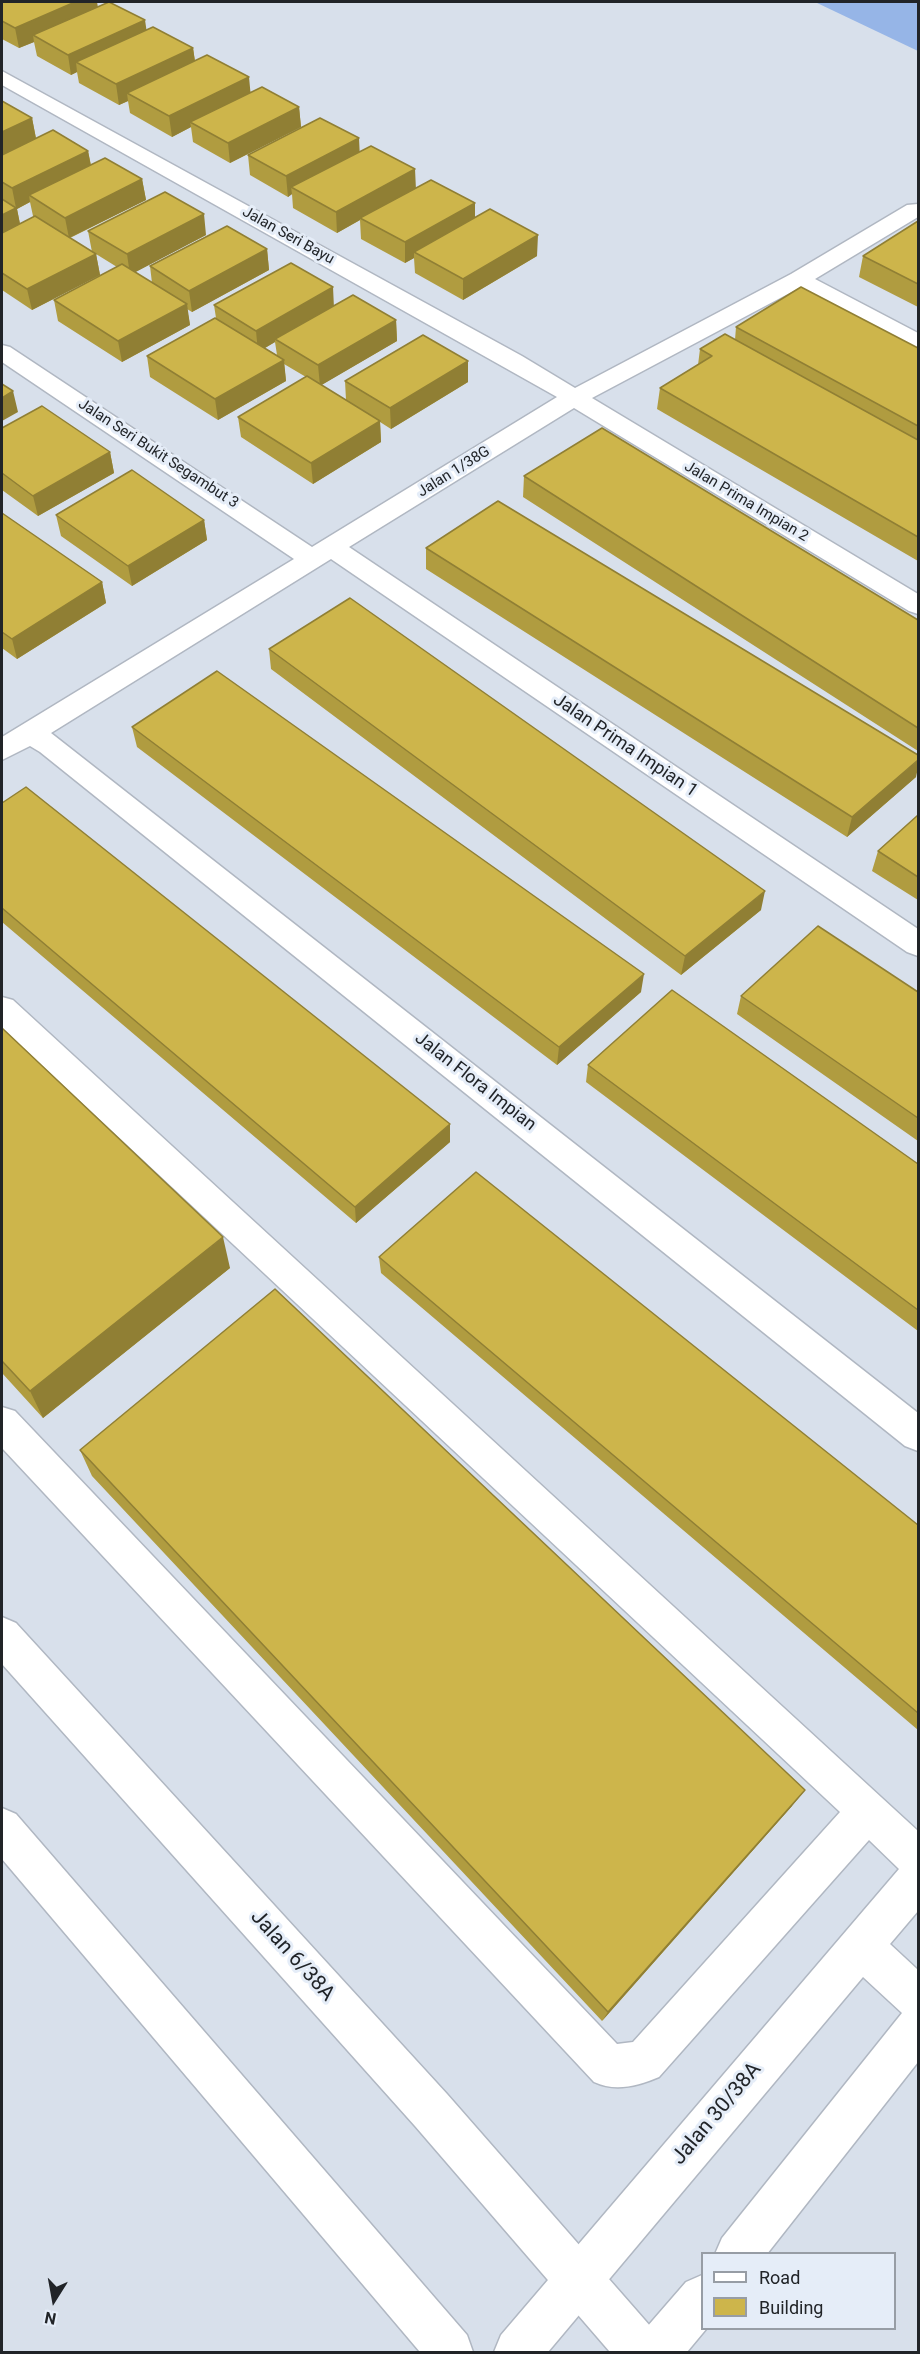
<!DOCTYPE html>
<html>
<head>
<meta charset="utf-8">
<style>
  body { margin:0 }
  #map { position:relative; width:920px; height:2354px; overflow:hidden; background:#d8e0eb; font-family:Roboto,sans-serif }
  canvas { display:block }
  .frame { position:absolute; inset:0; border:3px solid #212428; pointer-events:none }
  .legend { position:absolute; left:701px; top:2252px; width:195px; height:78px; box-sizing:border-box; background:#e5edf8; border:2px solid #979da5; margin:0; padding:8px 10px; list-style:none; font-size:18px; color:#212428 }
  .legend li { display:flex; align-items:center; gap:12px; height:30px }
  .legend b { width:30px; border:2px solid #979da5 }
  .north { position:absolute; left:24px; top:2270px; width:60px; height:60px; -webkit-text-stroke:4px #e5edf8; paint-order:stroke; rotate:191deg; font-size:16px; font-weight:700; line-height:24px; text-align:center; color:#212428 }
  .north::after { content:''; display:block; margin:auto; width:21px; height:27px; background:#212428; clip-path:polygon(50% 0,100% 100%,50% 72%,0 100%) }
</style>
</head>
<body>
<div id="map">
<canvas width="920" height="2354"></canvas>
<div class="frame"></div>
<ul class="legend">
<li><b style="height:8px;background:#fff"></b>Road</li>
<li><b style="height:16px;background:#cdb54b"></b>Building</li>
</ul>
<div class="north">N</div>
</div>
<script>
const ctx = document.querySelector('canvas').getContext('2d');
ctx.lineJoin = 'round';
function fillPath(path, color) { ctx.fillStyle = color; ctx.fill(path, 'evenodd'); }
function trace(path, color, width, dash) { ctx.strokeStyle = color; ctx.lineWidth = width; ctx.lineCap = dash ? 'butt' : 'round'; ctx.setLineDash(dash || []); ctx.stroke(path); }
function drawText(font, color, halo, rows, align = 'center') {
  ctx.font = font + ' Roboto,sans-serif'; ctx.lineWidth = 6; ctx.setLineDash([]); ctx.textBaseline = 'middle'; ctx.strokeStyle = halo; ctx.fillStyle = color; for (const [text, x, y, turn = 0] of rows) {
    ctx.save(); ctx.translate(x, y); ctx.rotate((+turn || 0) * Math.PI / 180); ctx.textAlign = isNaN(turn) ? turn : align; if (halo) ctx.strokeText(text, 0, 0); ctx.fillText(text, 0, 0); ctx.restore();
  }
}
const green = new Path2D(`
  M815,2H918V51Z`);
const minor = new Path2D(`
  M2,71L522,356L575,388L791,274L907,205L918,204V217L815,279L918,333V349L910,347L799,288L592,398L918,594V614L909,611L574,408L349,547L918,929V956L907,952L331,559L51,733L918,1413V1451L905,1446L40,752L30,746L2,760V737L294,559L2,362V345L10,347L312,547L557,397L2,85Z
  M2,997L13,1000L918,1831V1911L890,1944L918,1970V2062L767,2254H715L722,2238L902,2013L863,1977L548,2352H494L501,2335L899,1869L869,1840L659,2077C638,2086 615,2092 594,2082L2,1448V1407L15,1411L617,2044L633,2042L840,1812L2,1028Z
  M702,2275V2328H707L687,2352H634L640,2335L686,2282Z`);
const tertiary = new Path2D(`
  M2,1617L16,1623L447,2094L658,2335L664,2352H610L415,2126L2,1664Z
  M2,1808L16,1814L467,2335L473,2352H420L2,1859Z`);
const wall = new Path2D(`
  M2,2L98,7L147,30L193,48L195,61L251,92L299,107L301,127L230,163L193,142L191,127L172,137L130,113L128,101L119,105L79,83L77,72L71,75L37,56L34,42L19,48L2,39Z
  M2,101L32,118L36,138L88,151L91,165L142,179L146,200L70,238L92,252L88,231L206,235L135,272L152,283L150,266L267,249L269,270L192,312L187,309L190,325L122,362L58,321L54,300L117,267L96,254L100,275L32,310L2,290ZM30,202L33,216L35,217L20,224L17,209Z
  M359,152L416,188L475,203V218L537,256L463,300L415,273L414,258L405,263L361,239L360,220L337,233L293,208L292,194L288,197L250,175L248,155Z
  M918,221V307L859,277L863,256Z
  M214,305L334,306L396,320L397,341L321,385L346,400L345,381L468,382L391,429L380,422L381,442L313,484L241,437L238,417L306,377L284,364L286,381L218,420L150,377L147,356L216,318ZM275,342L277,355L265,348Z
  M736,327L918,348V561L657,409L660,388L698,365L700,349L735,340Z
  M2,428L110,452L114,473L38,516L2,490Z
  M524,476L918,620V751L523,497Z
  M2,513L102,582L106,603L17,659L2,648Z
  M56,515L204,520L207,540L132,586L61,536Z
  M426,548L916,777L847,837L426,569Z
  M269,649L761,910L681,975L271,669Z
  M132,727L641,992L557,1065L137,747Z
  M2,803L450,1142L356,1223L2,922Z
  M918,815V900L872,871L878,851Z
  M918,992V1141L737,1014L741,996Z
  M2,1028L230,1268L43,1418L2,1373Z
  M588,1065L918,1164V1331L586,1082Z
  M379,1257L918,1525V1730L381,1273Z
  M80,1450L792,1806L602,2021L92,1476Z`);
const shadedWall = new Path2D(`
  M75,2H97L99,13L33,35L34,42L19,48L15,28Z
  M145,20L148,40L76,62L77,72L71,75L68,55Z
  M193,48L196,69L127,93L128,101L119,105L116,84Z
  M249,77L251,98L190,122L191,127L172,137L169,116Z
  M299,107L301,127L230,163L228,143Z
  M32,118L36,139L2,155V132Z
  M359,138L360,159L291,187L292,194L288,197L286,176Z
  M88,151L92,172L29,195L30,202L17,209L21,229L2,238V215L16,208L12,188Z
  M415,169L416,190L360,218V220L337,233L336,212Z
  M142,179L146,200L69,238L65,218Z
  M475,203V224L414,252V258L405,263V242Z
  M204,214L206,235L130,275L127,254Z
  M538,235L537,256L463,300V279Z
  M267,249L269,270L192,312L189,291Z
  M96,254L100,275L32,310L27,289Z
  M333,287L334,308L275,339V342L258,352L256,331Z
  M187,304L190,325L122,362L118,341Z
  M396,320L397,341L320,386L318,365Z
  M284,360L286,381L218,420L215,399Z
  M468,361V382L391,429L390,408Z
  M13,391L18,412L2,421V398Z
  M380,421L381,442L313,484L311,463Z
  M110,452L114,473L38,516L33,496Z
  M204,520L207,540L132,586L128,566Z
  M102,582L106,603L17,659L12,639Z
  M918,760V768L916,777L847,837L852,817Z
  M765,891L761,910L681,975L685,956Z
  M644,974L641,992L557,1065L559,1047Z
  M450,1124V1142L356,1223L355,1207Z
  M223,1237L230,1268L43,1418L30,1391Z
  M805,1790L792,1806L602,2021L608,2012Z`);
const building = new Path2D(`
  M2,2H75L15,28L2,21Z
  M109,2L145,20L68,55L33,35Z
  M153,27L193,48L116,84L76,62Z
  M207,55L249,77L169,116L127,93Z
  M262,87L299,107L228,143L190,122Z
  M2,101L32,118L2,132Z
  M320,118L359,138L286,176L248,155Z
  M53,130L88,151L12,188L2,182V155Z
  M371,146L415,169L336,212L291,187Z
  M105,158L142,179L65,218L29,195Z
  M431,180L475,203L405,242L360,218Z
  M165,192L204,214L127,254L88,231Z
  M2,199L16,208L2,215Z
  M490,209L538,235L463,279L414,252Z
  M35,216L96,254L27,289L2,273V233Z
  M918,221V284L863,256Z
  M227,226L267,249L189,291L150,266Z
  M291,263L333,287L256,331L214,305Z
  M122,264L187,304L118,341L54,300Z
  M801,287L918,348V426L736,327Z
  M353,295L396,320L318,365L275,339Z
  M215,318L284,360L215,399L147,356Z
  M725,334L918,440V537L660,388L712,356L700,349Z
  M423,335L468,361L390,408L345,381Z
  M307,376L380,421L311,463L238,417Z
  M2,384L13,391L2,398Z
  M42,406L110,452L33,496L2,473V428Z
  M602,428L918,620V728L524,476Z
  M132,470L204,520L128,566L56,515Z
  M498,501L918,755V760L852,817L426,548Z
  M2,513L102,582L12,639L2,632Z
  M350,598L765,891L685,956L269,649Z
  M217,671L644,974L559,1047L132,727Z
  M26,787L450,1124L355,1207L2,908V803Z
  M918,815V877L878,851Z
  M818,926L918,992V1118L741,996Z
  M672,990L918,1164V1310L588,1065Z
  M2,1028L223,1237L30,1391L2,1361Z
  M476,1172L918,1525V1713L379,1257Z
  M275,1289L805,1790L608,2012L80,1450Z`);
const farStreetnames = [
  ["Jalan Seri Bayu",288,236,29],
  ["Jalan Seri Bukit Segambut 3",158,454,33],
  ["Jalan 1/38G",454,472,-32],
  ["Jalan Prima Impian 2",746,502,31]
];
const streetNames = [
  ["Jalan Prima Impian 1",625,746,34],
  ["Jalan Flora Impian",475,1082,38]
];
const nearStreetnames = [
  ["Jalan 6/38A",292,1956,48],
  ["Jalan 30/38A",717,2114,-50]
];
fillPath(green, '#96b5e7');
trace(minor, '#b0b7c2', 3);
trace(tertiary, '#b0b7c2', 3);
fillPath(minor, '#fff');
fillPath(tertiary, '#fff');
fillPath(wall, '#b09c40');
fillPath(shadedWall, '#907f34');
fillPath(building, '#cdb54b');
trace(building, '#907f34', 1.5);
drawText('15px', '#212428', '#e5edf8', farStreetnames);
drawText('18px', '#212428', '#e5edf8', streetNames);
drawText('21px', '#212428', '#e5edf8', nearStreetnames);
</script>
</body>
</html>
